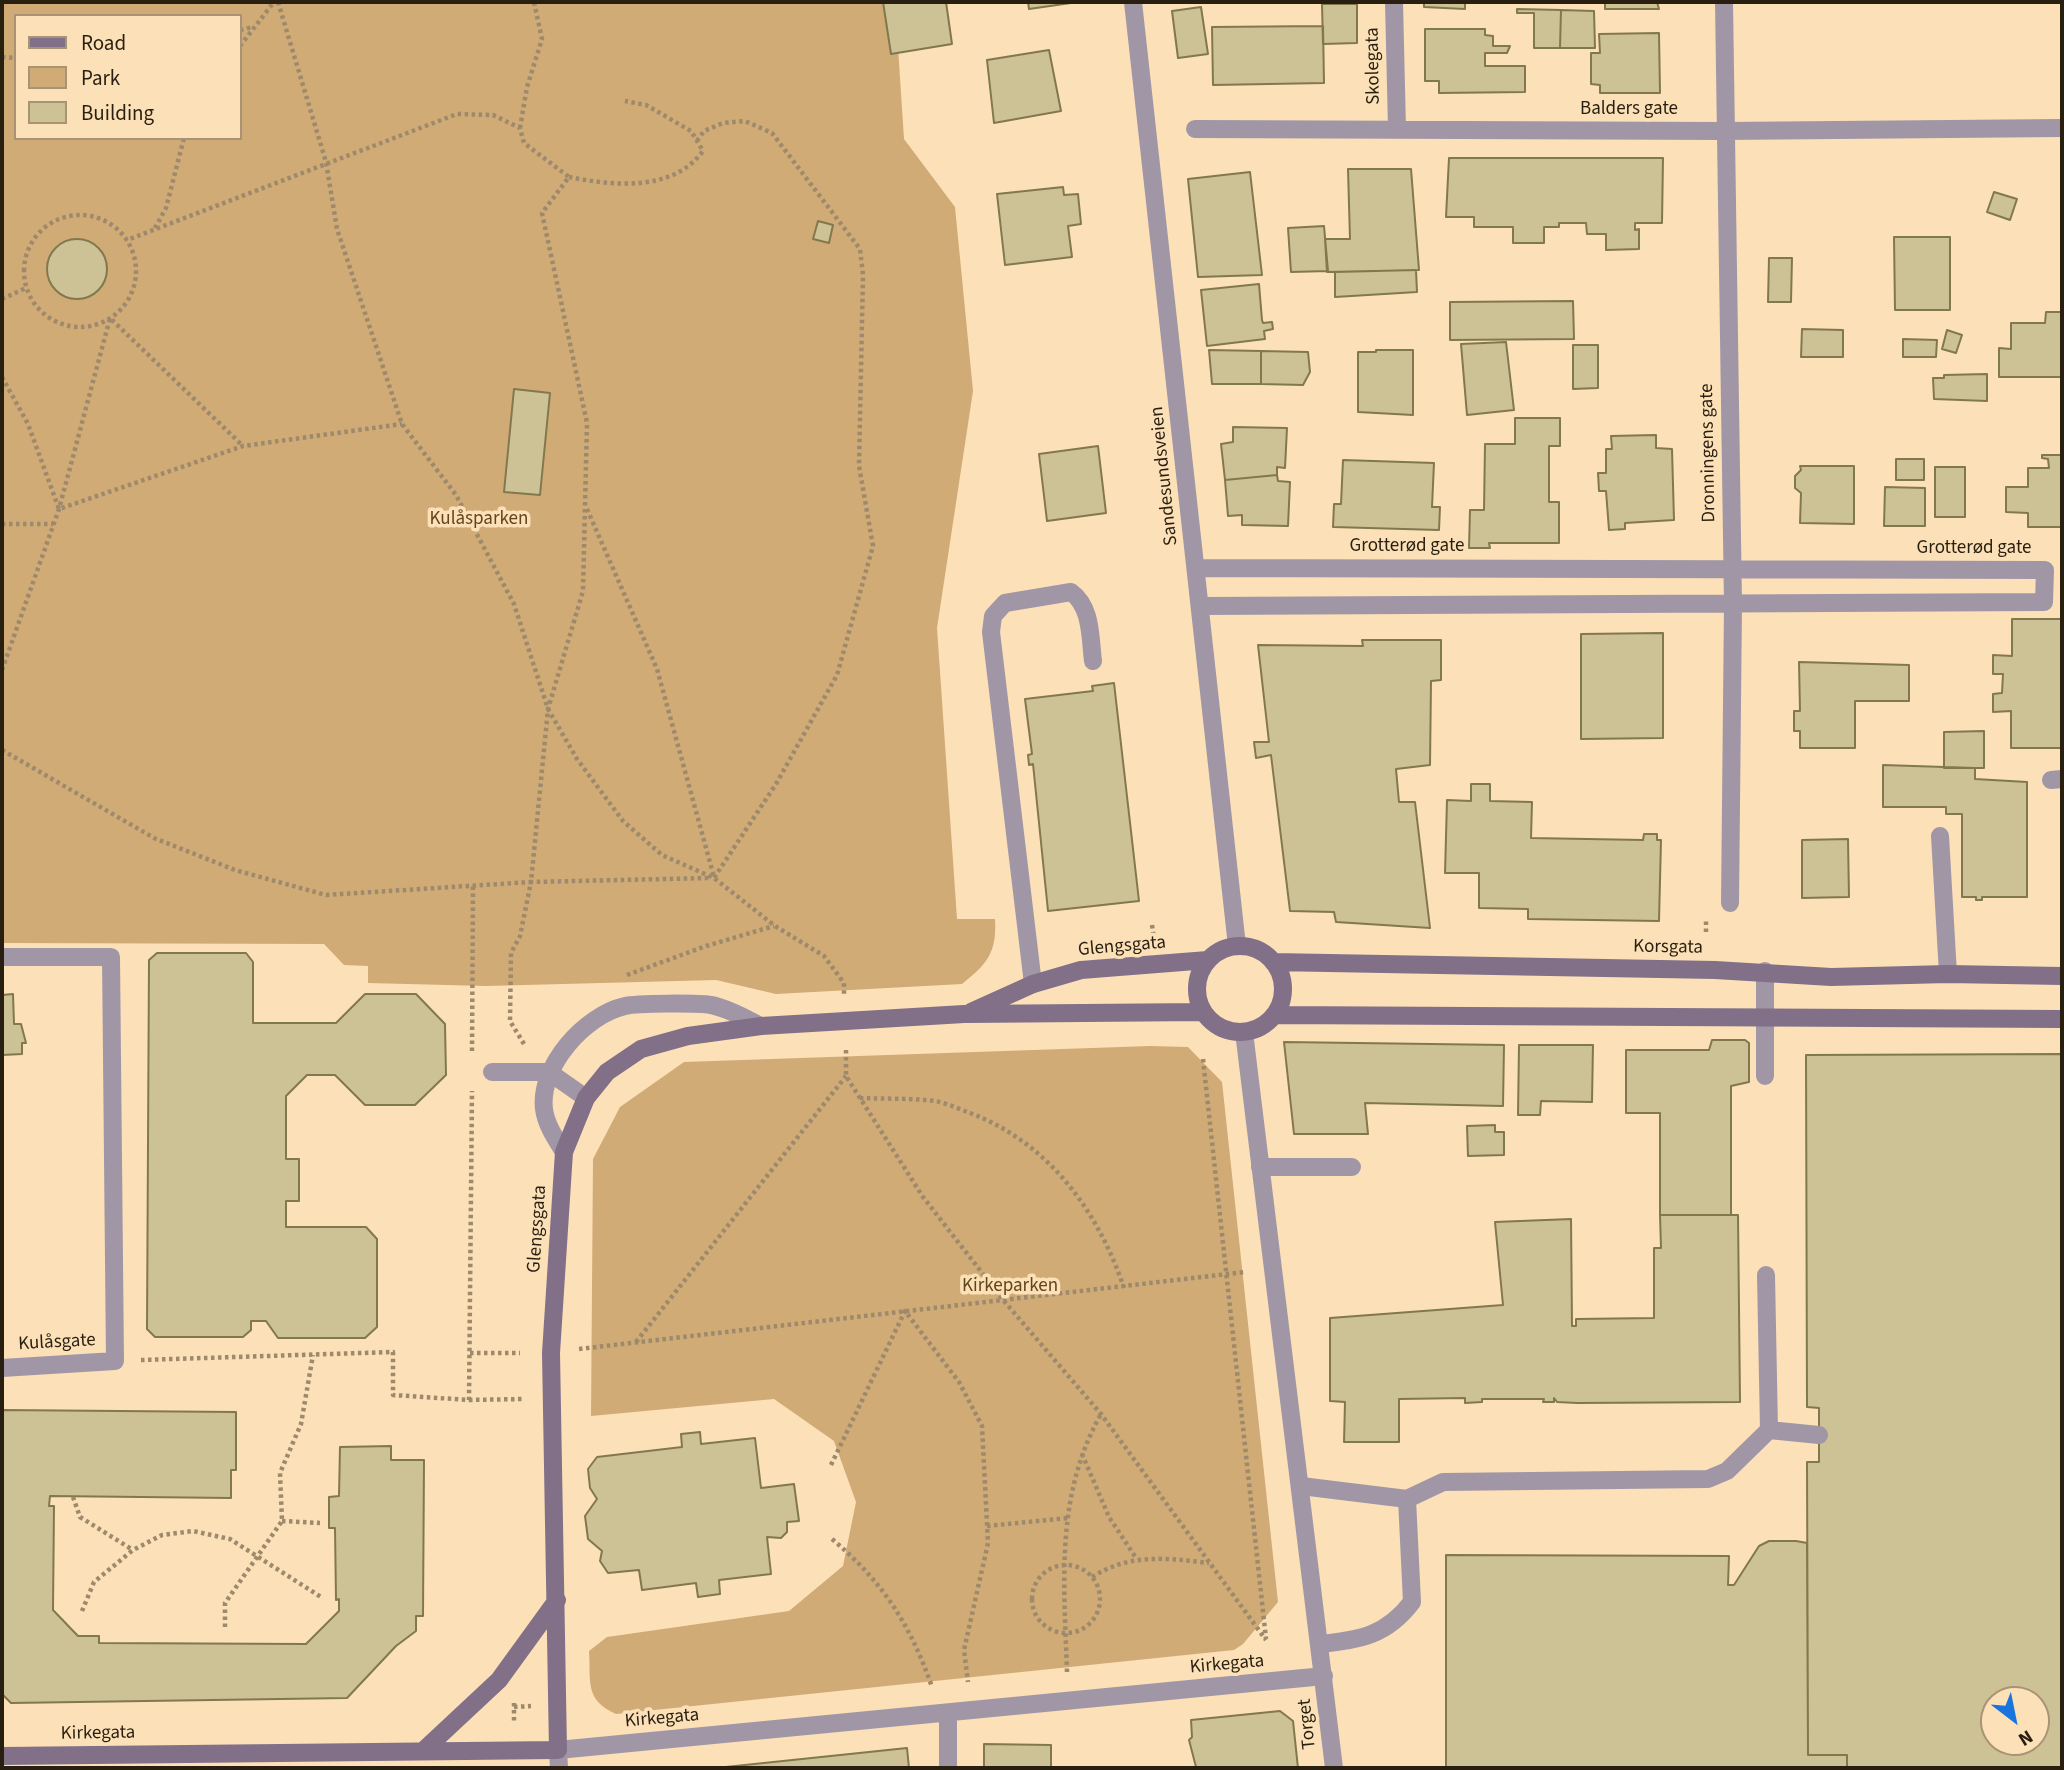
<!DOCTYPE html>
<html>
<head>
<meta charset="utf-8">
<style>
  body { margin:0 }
  #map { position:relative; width:2064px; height:1770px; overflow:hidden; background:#fce0b8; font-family:"Source Sans 3",sans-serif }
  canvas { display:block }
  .frame { position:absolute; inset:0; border:4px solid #291f10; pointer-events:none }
  .legend { position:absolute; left:14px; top:14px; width:228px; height:126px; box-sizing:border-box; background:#fce0b8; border:2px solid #a89375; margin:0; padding:9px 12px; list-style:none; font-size:21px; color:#291f10 }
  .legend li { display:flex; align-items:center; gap:14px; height:35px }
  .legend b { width:35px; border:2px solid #a89375 }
  .north { position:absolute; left:1980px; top:1686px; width:70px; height:70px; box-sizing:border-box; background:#fce0b8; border:2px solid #a89375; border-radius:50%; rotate:148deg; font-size:19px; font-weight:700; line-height:28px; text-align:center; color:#291f10 }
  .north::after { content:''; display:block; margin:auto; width:24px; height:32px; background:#1a74de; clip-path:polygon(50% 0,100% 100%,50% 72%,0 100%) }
</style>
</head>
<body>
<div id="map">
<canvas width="2064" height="1770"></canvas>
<div class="frame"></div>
<ul class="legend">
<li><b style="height:9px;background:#817088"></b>Road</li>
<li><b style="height:19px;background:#d1ab75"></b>Park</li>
<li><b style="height:19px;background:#cdc296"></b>Building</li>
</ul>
<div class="north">N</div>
</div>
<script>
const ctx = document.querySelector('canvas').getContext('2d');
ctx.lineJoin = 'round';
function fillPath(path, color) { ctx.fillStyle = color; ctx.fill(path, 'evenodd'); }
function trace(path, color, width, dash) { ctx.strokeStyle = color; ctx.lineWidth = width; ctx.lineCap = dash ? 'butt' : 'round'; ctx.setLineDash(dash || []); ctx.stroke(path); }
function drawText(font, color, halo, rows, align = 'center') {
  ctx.font = font + ' "Source Sans 3",sans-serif'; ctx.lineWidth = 7; ctx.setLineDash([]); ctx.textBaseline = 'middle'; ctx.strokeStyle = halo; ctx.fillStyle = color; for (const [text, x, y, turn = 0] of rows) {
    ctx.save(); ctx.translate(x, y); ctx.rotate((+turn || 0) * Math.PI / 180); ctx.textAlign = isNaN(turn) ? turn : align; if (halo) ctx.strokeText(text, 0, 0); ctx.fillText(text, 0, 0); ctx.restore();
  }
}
const green = new Path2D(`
  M2,2H895L904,139L955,207L973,391L937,628L957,919H995C997,953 987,964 962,984L776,994L716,980L486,986L368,983V966L344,965L324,944L2,943ZM16,16H240V138H16Z
  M1150,1046L1188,1047L1222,1082L1278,1602L1243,1644L1234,1650L616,1714C584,1700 591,1681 589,1651L607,1637L789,1611L843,1566L856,1502L834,1441L774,1399L591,1416L593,1159L620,1107L684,1062Z`);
const building = new Path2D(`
  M883,2H946L952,44L891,54Z
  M1028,2H1078L1029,9Z
  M1424,2H1465V9L1424,7Z
  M1605,2H1657L1659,9H1605Z
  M1322,4H1357V43L1323,44Z
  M1201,7L1208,54L1178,58L1172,11Z
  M1517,9L1561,10L1560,48H1534V13H1517Z
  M1561,10L1594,11L1595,48H1560Z
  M1323,26L1324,83L1213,85L1212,27Z
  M1425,29H1485V35L1493,36V46H1510L1507,53H1485V66H1525V92L1439,93V81H1425Z
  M1659,33L1660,93H1600V85L1591,84V53H1600L1599,34Z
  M1049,50L1061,111L994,123L987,60Z
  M1449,158H1663L1662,223H1635V230L1639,229V249L1606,250V234H1587L1586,223H1559V227H1544V243H1513V227H1474V217H1446Z
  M1348,169H1411L1419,270L1327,272L1325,239H1350Z
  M1250,172L1262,275L1198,277L1188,179Z
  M1063,187L1064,195L1078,194L1081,224L1068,226L1072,257L1005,265L997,194Z
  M1994,192L2017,199L2010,220L1987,212Z
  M818,221L833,225L829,243L813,239Z
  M1324,226L1328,271L1291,272L1288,228Z
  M1894,237H1950V310H1895Z
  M47 269a30 30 0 1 1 60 0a30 30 0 1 1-60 0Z
  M1769,258H1792L1791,302H1768Z
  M1416,270L1417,292L1335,297V272Z
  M1259,284L1262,320L1263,323L1272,322L1273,329L1264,331L1265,339L1207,346L1201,290Z
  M1573,301L1574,339L1450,340V302Z
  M2046,312H2062V377H1999V348L2011,349V323H2045Z
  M1802,329L1843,330V357H1801Z
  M1947,330L1962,335L1956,353L1942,349Z
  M1903,339L1937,340L1936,357H1903Z
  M1506,342L1514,410L1467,415L1461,344Z
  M1573,345H1598V388L1573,389Z
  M1209,350L1261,351V384H1212Z
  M1376,350H1413V415L1358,412V352H1376Z
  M1261,351L1308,352L1310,372L1303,385L1261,384Z
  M1987,374V401L1934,399L1933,378H1944V375Z
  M514,389L550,393L540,495L504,492Z
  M1515,418H1560V446H1549V502H1559V543H1489L1490,548H1469L1470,510H1484L1485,444H1515Z
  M1233,427L1287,428L1285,468L1277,467V475L1225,480L1221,444L1233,442Z
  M1656,435V448L1672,449L1674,520L1625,523V529L1609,530L1606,491H1599L1598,473H1606V449H1612L1611,436Z
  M1098,446L1106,513L1047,521L1039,454Z
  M2042,455H2062V527H2028V513L2006,512V487H2028V468H2049L2048,459L2042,458Z
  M1896,459H1924V480H1896Z
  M1343,460L1434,463L1432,507H1440L1439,530L1333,527L1334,504H1341Z
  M1800,466H1854V524L1800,523L1801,493L1795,488V476L1801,470Z
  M1935,467H1965V517H1935Z
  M1277,475L1278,481L1290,482L1288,526L1242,525V515L1228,516L1225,480Z
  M1885,487L1925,488V526H1884Z
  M2012,619H2062V748H2011V711L1993,712V694L2002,693L2003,674H1993V655L2012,656Z
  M1663,633V738L1581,739V634Z
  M1362,640H1441V680L1431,681L1430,765L1396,769L1399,802H1415L1430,928L1336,922L1334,912L1290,911L1271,755L1256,758L1254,742H1269L1258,645L1363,646Z
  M1799,662L1909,665V701H1855V748H1800V731H1794V711H1800Z
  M1114,683L1139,901L1048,911L1033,764L1029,765L1028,755L1032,754L1025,699L1093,691L1092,686Z
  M1984,731V768H1944V732Z
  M1883,765L1975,768V779L2027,782V897H1982V900H1976V897H1962V814H1946V807H1883Z
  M1471,784H1490V801L1532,802L1531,838L1643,840L1644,834H1657V840H1661L1659,921L1528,919V909L1479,908V873H1445L1447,800L1471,801Z
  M1848,839L1849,897L1802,898V840Z
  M157,953H246L253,962V1023H336L365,994H416L445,1024L446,1075L415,1105H365L335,1075H307L286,1096V1159H299V1201H286V1227H366L377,1239V1327L365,1338H278L266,1321H251V1330L243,1337H155L147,1329L149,960Z
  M13,994L14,1024H21L26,1043H22V1054L2,1055V995Z
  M1712,1040H1745L1749,1043V1082L1731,1086V1215H1660V1113H1626V1050H1709Z
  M1284,1042L1504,1045L1503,1106L1365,1103L1368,1134H1294Z
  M1519,1045H1593L1592,1102L1541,1101L1540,1115H1518Z
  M2062,1054V1768H1847V1755H1808L1807,1462H1819V1408L1807,1407L1806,1055ZM1994,1700H2036V1742H1994Z
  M1495,1125V1132H1504V1155L1468,1156L1467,1126Z
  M1660,1215H1738L1740,1402L1577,1403L1557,1402L1554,1398V1402H1543L1544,1399H1482V1402L1465,1403V1398L1399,1399V1442H1344L1345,1402L1330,1401V1318L1503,1305L1495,1222L1571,1219L1572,1326H1576V1319L1654,1318V1248H1661Z
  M2,1410L236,1412V1470H231V1498L50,1496L49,1506H54L53,1610L78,1636H99V1643L306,1644L339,1611V1599L336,1600L335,1528H329V1497L339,1496L340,1447L391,1446V1460H424L423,1616H416V1631L396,1646L347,1698L11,1703L2,1694Z
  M700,1432L701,1444L755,1438L761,1488L794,1484L799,1521L787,1522V1532L781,1538L767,1537L771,1574L719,1580L720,1594L698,1597L696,1583L642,1590L639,1570L608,1573L600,1561L602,1551L588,1539L585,1516L597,1499L590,1488L588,1469L597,1457L682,1447L681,1434Z
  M1796,1541L1807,1543L1808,1755H1847V1768H1446V1555L1729,1556L1728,1585H1734L1759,1546L1769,1541Z
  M1280,1711L1293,1721L1298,1768L1196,1767L1189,1740L1192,1737L1191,1720Z
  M984,1744L1051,1745V1768H984Z
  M907,1748L909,1768H716Z`);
const path = new Path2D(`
  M278,2L326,162L337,229L402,424L456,495L514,604L548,709L577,759L623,821L662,855L714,878L775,926L824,956L844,983V995
  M240,30L253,27
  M240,46L274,2
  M2,57L16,58
  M520,128L527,87L542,39L534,2
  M697,141L704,131L723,123L745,121L772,133L860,249L863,275L859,466L873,546L837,675L776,784L714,878
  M569,177C614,186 673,192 703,151L691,131L646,105L625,101
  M24 271a56 56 0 1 1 112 0a56 56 0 1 1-112 0Z
  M155,228L166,208L184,138
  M2,299L26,288
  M2,377L28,424L59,509L243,446L402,424
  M587,509L657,669L714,877
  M2,524H53
  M2,670L59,509L110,318L243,446
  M2,750L154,838L235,870L326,895L531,882L548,709L583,591L587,423L542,213L569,177L524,143L520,128L493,115L457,114L127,240
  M1152,925L1154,939
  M1706,932V919
  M627,975L706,946L774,926
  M524,1044L510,1021L511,953L520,936L531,882L710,878
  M846,1050V1076L923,1197L1004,1301L1101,1414L1266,1640
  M472,1051L473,885
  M1203,1059L1266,1639
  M860,1098C884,1099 910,1098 935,1101C947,1103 959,1109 970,1113C1049,1143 1098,1211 1124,1288
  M636,1342L846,1076
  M579,1349L1245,1272
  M470,1353H520
  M141,1360L393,1352V1395L469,1400L472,1091
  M469,1400L522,1399
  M1082,1454L1109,1517L1136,1558
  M831,1465L905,1311L959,1382L982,1426L988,1543L964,1650L968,1682
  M73,1497L80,1517L133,1550
  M282,1521L320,1523
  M987,1526L1068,1518
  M832,1539C883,1582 910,1624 932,1687
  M1032 1599a34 34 0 1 1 68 0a34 34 0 1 1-68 0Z
  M1092,1577C1130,1553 1166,1558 1209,1563
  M82,1611L94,1582L133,1550L162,1535L193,1531L230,1539L321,1597
  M225,1627V1603L282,1521L280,1473L301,1424L313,1355
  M1067,1672C1064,1582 1055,1496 1101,1414
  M514,1703V1722
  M514,1707L531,1706`);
const lane = new Path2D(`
  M2051,780L2062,779
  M1940,836L1948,974
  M2,957H111L115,1361L2,1368
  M1033,984L991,632L993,616L1005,603L1071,592C1092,607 1090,638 1093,661
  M492,1072H549L586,1098
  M1765,1076V971
  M564,1152C556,1139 546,1125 544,1109C539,1066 585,1015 625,1006C637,1003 699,1003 711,1005C728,1008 746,1019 761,1026
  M1260,1167H1352
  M1766,1275L1769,1430
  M1301,1486L1407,1499L1443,1482L1708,1479L1727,1471L1769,1430L1819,1435
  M1321,1644C1361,1639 1386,1636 1412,1602L1407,1499`);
const street = new Path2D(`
  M1133,2L1237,946
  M1394,2L1397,129
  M1724,2L1733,604L1730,903
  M1195,129L1724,131L2062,128
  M1197,568L2045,570L2044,602L1201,606
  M1244,1032L1334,1768
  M559,1768L558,1750L1324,1676
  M948,1768V1713`);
const secondary = new Path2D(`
  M1197 989a43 43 0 1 1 86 0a43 43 0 1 1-86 0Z
  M1273,962L1715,970L1831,977L1948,974L2062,976
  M971,1012L1033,984L1081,970L1208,960
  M1274,1015L2062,1019
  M423,1751L499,1680L557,1600
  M2,1756L558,1750L551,1353L564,1152L586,1098L607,1072L641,1049L688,1036L761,1026L964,1014L1203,1012`);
const streetNames = [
  ["Skolegata",1374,66,-91],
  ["Balders gate",1629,110],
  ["Dronningens gate",1709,453,-91],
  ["Sandesundsveien",1165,476,-96],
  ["Grotterød gate",1407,547],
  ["Grotterød gate",1974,549],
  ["Glengsgata",1122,947,-5],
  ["Korsgata",1668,948,1],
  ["Glengsgata",538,1229,-86],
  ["Kulåsgate",57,1343,-3],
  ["Kirkegata",1227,1665,-5],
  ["Kirkegata",662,1719,-5],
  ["Torget",1308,1724,-96],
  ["Kirkegata",98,1734,-1]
];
const parkNames = [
  ["Kulåsparken",479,520],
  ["Kirkeparken",1010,1287]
];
fillPath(green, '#d1ab75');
fillPath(building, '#cdc296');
trace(building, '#82784e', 2);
trace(path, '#9d896c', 4.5, [3.5, 3.5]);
trace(lane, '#a196a6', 18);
trace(street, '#a196a6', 18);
trace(secondary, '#817088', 18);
drawText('19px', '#291f10', '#fce0b8', streetNames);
drawText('19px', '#62461a', '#fce0b8', parkNames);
</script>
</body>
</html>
